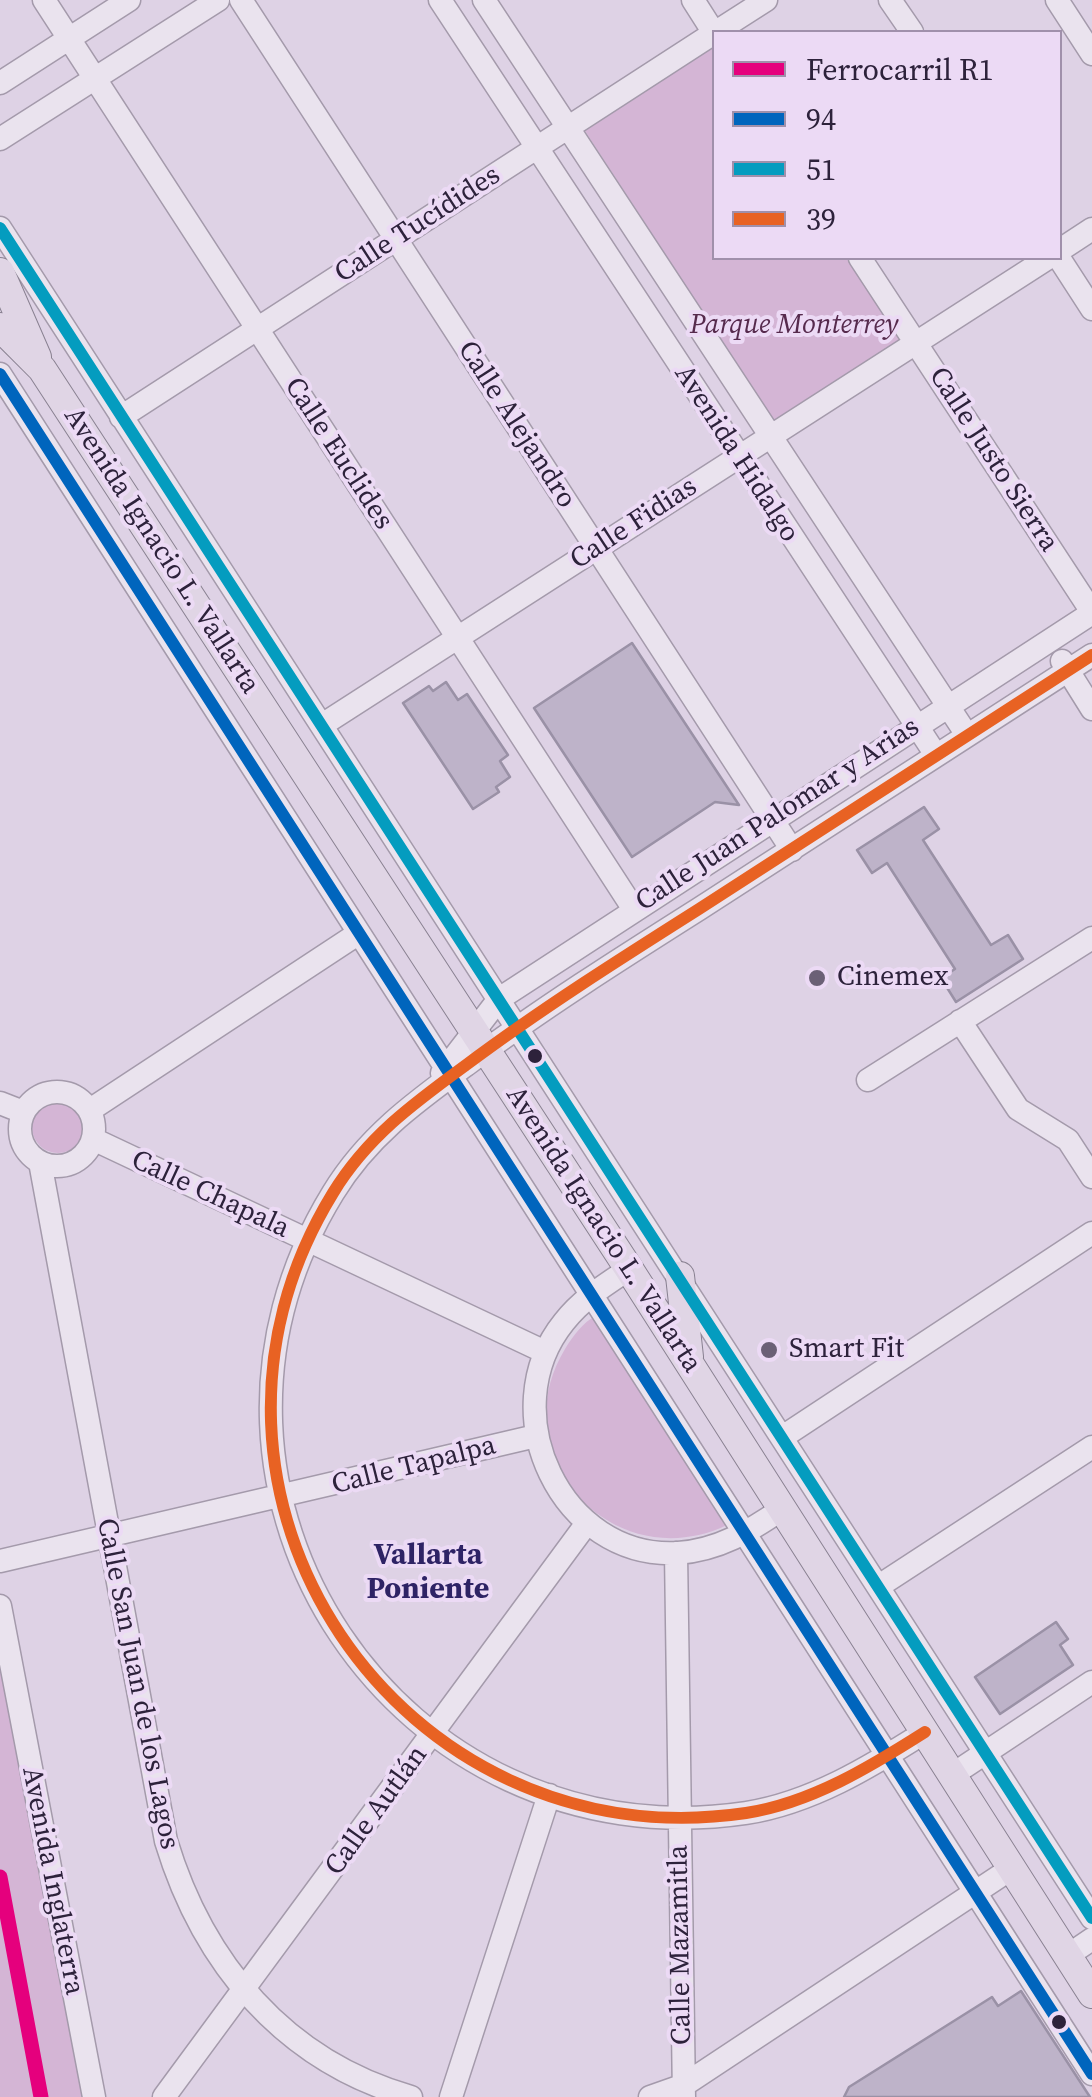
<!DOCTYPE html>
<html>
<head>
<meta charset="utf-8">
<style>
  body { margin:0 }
  #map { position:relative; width:1092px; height:2097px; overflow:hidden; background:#ded2e5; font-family:"Source Serif 4",serif }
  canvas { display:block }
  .legend { position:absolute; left:712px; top:30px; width:350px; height:230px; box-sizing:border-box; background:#ecdaf5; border:2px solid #a090ab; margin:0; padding:12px 18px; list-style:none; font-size:30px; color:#2d223b }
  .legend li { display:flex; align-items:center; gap:20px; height:50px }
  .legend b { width:50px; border:2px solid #a090ab }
</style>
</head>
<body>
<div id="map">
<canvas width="1092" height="2097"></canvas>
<ul class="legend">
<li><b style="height:12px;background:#e5007d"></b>Ferrocarril R1</li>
<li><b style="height:12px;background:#0065bd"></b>94</li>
<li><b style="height:12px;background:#049cbf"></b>51</li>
<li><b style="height:12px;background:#e86223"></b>39</li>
</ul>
</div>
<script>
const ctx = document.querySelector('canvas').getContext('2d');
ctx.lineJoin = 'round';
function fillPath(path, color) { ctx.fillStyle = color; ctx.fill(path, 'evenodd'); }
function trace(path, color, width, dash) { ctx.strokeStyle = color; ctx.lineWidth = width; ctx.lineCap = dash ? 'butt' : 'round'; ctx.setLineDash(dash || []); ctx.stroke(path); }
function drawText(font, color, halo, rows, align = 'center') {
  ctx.font = font + ' "Source Serif 4",serif'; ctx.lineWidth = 8; ctx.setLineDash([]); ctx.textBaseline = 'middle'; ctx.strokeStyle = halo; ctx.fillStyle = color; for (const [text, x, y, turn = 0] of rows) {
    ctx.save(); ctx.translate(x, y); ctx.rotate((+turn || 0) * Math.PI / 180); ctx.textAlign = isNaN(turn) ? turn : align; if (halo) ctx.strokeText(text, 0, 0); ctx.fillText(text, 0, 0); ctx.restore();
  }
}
const green = new Path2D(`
  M712,48L714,258H849L902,338L774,421L585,131Z
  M32 1127a26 26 0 1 1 52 0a26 26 0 1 1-52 0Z
  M596,1316L727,1525C614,1579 500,1456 565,1349C573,1336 583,1322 596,1316Z
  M0,1668L82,2097H0Z`);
const building = new Path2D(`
  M632,643L739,805L715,802L632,857L534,708Z
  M446,682L458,700L467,694L508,755L500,761L510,777L496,787L499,792L473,809L403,703L429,686L433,691Z
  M924,807L939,829L923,840L991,945L1008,935L1023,959L956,1002L941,978L955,969L887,863L872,873L857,850Z
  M1056,1622L1068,1639L1060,1645L1073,1665L1000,1714L975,1677Z
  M1021,1991L1090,2097H844L849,2087L992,1997L998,2006Z`);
const minor = new Path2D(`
  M44,0L633,908
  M241,0L792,850
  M440,0L936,755
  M484,0L967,735
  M693,0L714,33
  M890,0L912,32
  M1057,0L1092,54
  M716,32L766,0
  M0,83L129,0
  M0,139L218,0
  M0,228L1092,1918
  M1060,250L1092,229
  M860,258L1092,612
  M1059,258L1092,309
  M0,374L1092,2074
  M121,417L714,33
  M1062,661L1092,709
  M322,725L1048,258
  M960,1021L1018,1109L1068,1140L1092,1177
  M442,1073L499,999L1092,613
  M868,1080L1092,938
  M20 1129a37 37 0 1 1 74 0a37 37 0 1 1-74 0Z
  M0,1103L23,1112
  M90,1110L359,933
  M93,1139L545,1352
  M40,1162L166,1841C203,1963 284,2061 411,2097
  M629,1269C605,1285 582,1299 564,1322C492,1411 561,1560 678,1553C719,1550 750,1531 782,1509
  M784,1436L1092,1233
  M676,1553L684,2097
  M0,1561L536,1436
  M879,1586L1092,1447
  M0,1606L94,2097
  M925,1732C870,1767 811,1803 746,1813C399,1864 149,1493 333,1193C367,1137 414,1103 466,1065C541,1009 620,959 699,909C831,825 961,739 1092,655
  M952,1775L1092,1682
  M1067,1956L1092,1939
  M164,2097L587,1523
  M451,2097L549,1795
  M650,2097L684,2085L1012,1868`);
const major = new Path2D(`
  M0,272L37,357
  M0,327L42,369L629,1269L1092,1994
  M680,1276L689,1357`);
const bus1 = new Path2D(`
  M0,374L1092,2074`);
const bus2 = new Path2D(`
  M0,228L1092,1918`);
const bus3 = new Path2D(`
  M925,1732C870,1767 811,1803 746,1813C399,1864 149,1493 333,1193C367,1137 414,1103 466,1065C541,1009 620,959 699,909C831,825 961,739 1092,655`);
const rail1 = new Path2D(`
  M0,1877L41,2097`);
const markers = [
  [817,978,10,"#6b6076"],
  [535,1056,9,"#2d223b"],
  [769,1350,10,"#6b6076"],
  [1059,2022,9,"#2d223b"]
];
const streetNames = [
  ["Calle Tucídides",418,225,-33],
  ["Calle Alejandro",516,425,57],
  ["Calle Euclides",338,454,57],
  ["Avenida Hidalgo",736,454,57],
  ["Calle Justo Sierra",993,460,57],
  ["Calle Fidias",634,524,-33],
  ["Avenida Ignacio L. Vallarta",161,551,57],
  ["Calle Juan Palomar y Arias",778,815,-33],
  ["Calle Chapala",210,1195,25],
  ["Avenida Ignacio L. Vallarta",603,1230,57],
  ["Calle Tapalpa",414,1466,-14],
  ["Calle San Juan de los Lagos",137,1684,79],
  ["Calle Autlán",377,1811,-54],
  ["Avenida Inglaterra",52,1881,79],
  ["Calle Mazamitla",681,1945,-91]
];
const parkNames = [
  ["Parque Monterrey",794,326]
];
const poiNames = [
  ["Cinemex",837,978],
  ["Smart Fit",789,1350]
];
const neighbourhoodNames = [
  ["Vallarta",428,1556],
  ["Poniente",428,1590]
];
fillPath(green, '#d4b5d5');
fillPath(building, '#beb3c9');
trace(building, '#9a91a6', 2.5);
trace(minor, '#a49aab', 25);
trace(major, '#898191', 30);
trace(minor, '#eae3ee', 22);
trace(major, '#e0d5e5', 28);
trace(bus1, '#0065bd', 12);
trace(bus2, '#049cbf', 12);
trace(bus3, '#e86223', 12);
trace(rail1, '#e5007d', 15);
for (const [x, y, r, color] of markers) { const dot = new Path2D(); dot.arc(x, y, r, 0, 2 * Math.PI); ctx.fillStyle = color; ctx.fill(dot); trace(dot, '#ecdaf5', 4); }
drawText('28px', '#2d223b', '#ecdaf5', streetNames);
drawText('italic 28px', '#562a4d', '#ecdaf5', parkNames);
drawText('28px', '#2d223b', '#ecdaf5', poiNames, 'left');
drawText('bold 30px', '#2e2365', '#ecdaf5', neighbourhoodNames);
</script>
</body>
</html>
